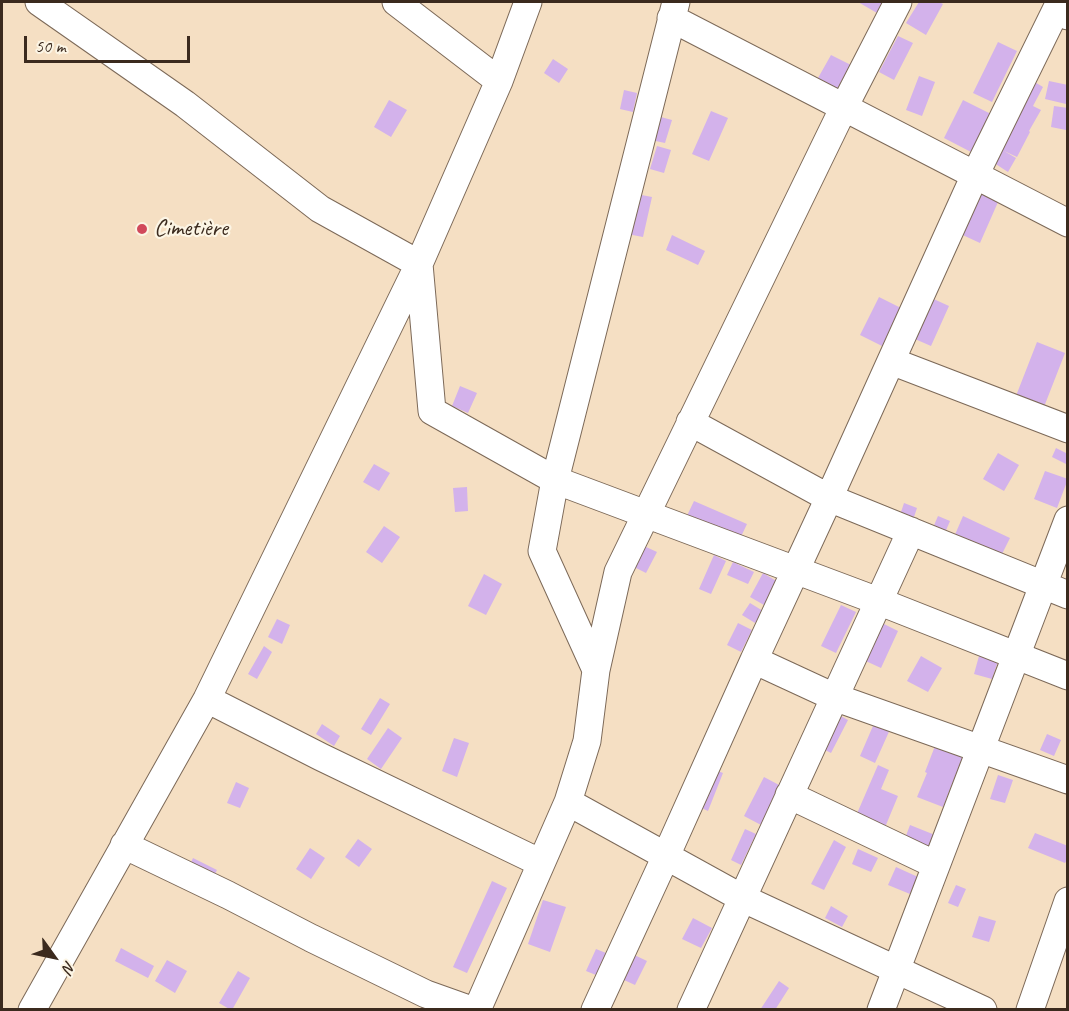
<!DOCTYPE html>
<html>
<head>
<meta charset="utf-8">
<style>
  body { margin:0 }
  #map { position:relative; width:1069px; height:1011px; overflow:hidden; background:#f5dfc3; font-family:Caveat,sans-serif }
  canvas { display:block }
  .frame { position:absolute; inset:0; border:3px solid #3b2a1e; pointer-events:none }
  .north { position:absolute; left:24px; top:927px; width:60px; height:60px; -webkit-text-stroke:4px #fcf5e5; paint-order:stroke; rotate:123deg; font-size:16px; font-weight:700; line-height:24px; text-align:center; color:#3b2a1e }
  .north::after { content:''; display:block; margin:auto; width:21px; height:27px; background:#3b2a1e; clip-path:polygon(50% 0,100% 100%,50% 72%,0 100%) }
  .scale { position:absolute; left:24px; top:36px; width:166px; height:27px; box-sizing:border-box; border:3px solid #3b2a1e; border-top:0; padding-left:8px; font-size:18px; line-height:21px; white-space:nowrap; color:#3b2a1e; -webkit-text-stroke:4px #fcf5e5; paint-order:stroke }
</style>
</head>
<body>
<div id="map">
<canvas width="1069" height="1011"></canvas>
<div class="frame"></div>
<div class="north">N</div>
<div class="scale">50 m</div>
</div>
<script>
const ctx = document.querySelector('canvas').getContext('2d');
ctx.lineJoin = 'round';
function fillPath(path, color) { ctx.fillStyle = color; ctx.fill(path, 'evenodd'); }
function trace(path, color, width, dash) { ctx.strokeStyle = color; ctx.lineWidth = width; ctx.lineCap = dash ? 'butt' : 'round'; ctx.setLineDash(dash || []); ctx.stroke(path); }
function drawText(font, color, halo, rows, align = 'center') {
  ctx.font = font + ' Caveat,sans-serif'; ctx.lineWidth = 4.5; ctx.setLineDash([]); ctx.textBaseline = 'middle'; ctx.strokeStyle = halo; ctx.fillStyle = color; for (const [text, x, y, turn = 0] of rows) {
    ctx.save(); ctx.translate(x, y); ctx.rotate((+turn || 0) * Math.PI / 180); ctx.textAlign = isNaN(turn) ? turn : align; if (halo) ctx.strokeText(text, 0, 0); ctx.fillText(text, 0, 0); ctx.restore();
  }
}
const building = new Path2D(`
  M858,2H884L877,13Z
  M919,2H939L943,4L926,35L906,23Z
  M898,36L913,43L894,80L879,72Z
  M998,42L1017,51L992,102L973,93Z
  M831,55L851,65L838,89L818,78Z
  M553,59L568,69L559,83L544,73Z
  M919,76L935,82L922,116L906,110Z
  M1033,81L1043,87L1033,106L1041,110L1029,131L1030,132L1017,157L1004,151L1016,158L1008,172L991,161Z
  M1049,81L1068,85V97L1066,104L1045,99Z
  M624,90L637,93L633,112L620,109Z
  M389,100L407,110L391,137L374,127Z
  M963,100L991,114L971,152L944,138Z
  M1054,106L1068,108L1066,130L1051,127Z
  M711,111L728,118L709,161L692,154Z
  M657,116L672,120L665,143L651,140Z
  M657,146L671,150L664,173L650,169Z
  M977,182L1002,193L980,243L954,231Z
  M631,193L652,197L643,237L622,233Z
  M672,235L705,251L698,265L666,250Z
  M927,296L949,306L931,346L908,336Z
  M879,297L901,308L882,346L860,335Z
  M1037,342L1065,353L1042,412L1014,401Z
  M460,386L477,393L468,413L452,406Z
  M1056,448L1068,454V465L1052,457Z
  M998,453L1019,465L1004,491L983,479Z
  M374,464L390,473L379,491L363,482Z
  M1045,471L1068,479L1057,508L1034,499Z
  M467,487L468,511L455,512L453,488Z
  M694,501L747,524L738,543L684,522Z
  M904,503L917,508L912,523L899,518Z
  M938,516L950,521L944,535L932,530Z
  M963,516L1010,538L1000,558L954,537Z
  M384,526L400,537L382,563L366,552Z
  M644,546L657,552L646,573L634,567Z
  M714,555L726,561L711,594L699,589Z
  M733,562L754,572L748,584L727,575Z
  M763,573L778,582L764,605L750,597Z
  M484,574L502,584L486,615L468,606Z
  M750,603L763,611L755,623L742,615Z
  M841,605L856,612L836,653L821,646Z
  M277,619L290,625L282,644L268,637Z
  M876,620L898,631L881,668L857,657Z
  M738,623L752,630L741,652L727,645Z
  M264,646L272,652L257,679L248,674Z
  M921,656L942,668L928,692L907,681Z
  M979,656L998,661L992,679L974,674Z
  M380,698L390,704L371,735L361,729Z
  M832,711L848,720L831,753L815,745Z
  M876,719L892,725L875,763L860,756Z
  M322,724L340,736L334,746L316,734Z
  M388,728L402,738L381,769L367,759Z
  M1047,734L1061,740L1054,756L1040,750Z
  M454,738L469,743L457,777L442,771Z
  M935,746L963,756L943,807L917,797L927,773L925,772Z
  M878,765L889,770L881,789L898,796L881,837L852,825Z
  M710,768L723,773L708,811L695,805Z
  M998,775L1013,780L1005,803L990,799Z
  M764,777L781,786L761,825L744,816Z
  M236,782L249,788L240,808L227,803Z
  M910,825L935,835L929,851L904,841Z
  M745,829L756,834L741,865L731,860Z
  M1035,833L1068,846V858L1065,863L1028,848Z
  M358,839L372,849L359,867L345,857Z
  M834,840L846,847L824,890L811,884Z
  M310,848L325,858L311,879L296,869Z
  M858,849L878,858L871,872L852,864Z
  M193,858L217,870L212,880L188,869Z
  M896,867L918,877L910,894L888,885Z
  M492,881L507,888L467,973L453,967Z
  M956,885L966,889L958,907L948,903Z
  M543,900L566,907L550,952L528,944Z
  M831,906L848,916L842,927L825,918Z
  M979,916L996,921L989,942L972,937Z
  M693,918L712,928L701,948L682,939Z
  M121,948L154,966L148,978L115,961Z
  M596,949L606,953L596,975L586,971Z
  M626,951L647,961L635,985L613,975Z
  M167,960L187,971L175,993L155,981Z
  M238,971L250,978L232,1010H231L219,1003Z
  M779,981L789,988L775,1010H760Z`);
const minor = new Path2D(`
  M39,2L185,104L320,209L419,264L432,411L555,480L878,601L1068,676
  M396,2L499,81
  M1068,16L1059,4L975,175L829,498L754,660L834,697L1068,780
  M671,18L1068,223
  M891,361L1068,429
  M690,422L829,498L1068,595
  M596,670L542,551L555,480L676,2
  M207,699L321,757L541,863
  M789,795L936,865
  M568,802L742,898L983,1010
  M124,845L228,895L311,938L426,994L471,1010
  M32,1010L207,699L419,264L499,81L528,2
  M477,1010L568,802L587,741L596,670L618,572L844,107L898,2
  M595,1010L666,856L754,660
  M691,1010L911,531
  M881,1010L1068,520
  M1030,1010L1068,901`);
const markers = [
  [142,229,6,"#d1495b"]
];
const poiNames = [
  ["Cimetière",154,229]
];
fillPath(building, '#d3b2eb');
trace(minor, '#7c6958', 29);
trace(minor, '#fff', 27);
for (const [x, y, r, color] of markers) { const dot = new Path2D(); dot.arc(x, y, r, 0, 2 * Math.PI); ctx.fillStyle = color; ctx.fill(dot); trace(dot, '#fcf5e5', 2); }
drawText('24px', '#3b2a1e', '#fcf5e5', poiNames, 'left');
</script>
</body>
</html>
